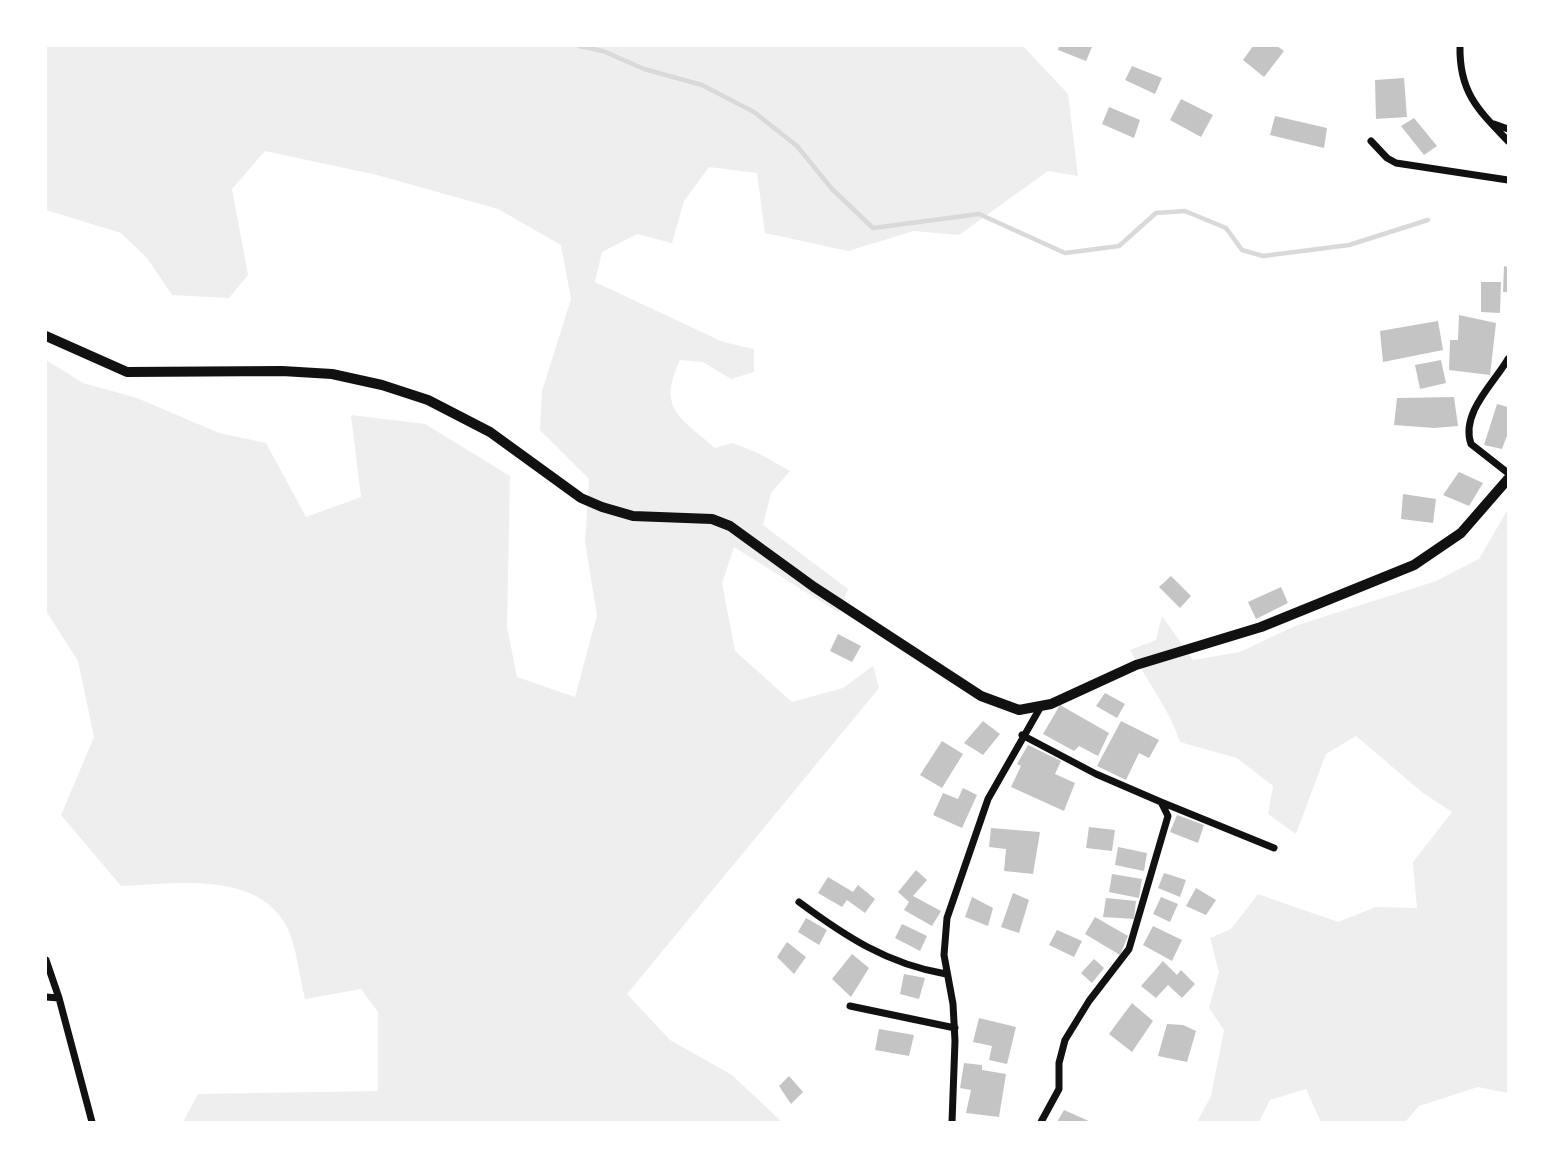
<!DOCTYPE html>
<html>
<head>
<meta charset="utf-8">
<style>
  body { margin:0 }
  #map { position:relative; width:1554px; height:1168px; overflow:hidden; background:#fff; font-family:Jost,sans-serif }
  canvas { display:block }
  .frame { position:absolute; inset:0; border:47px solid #fff; pointer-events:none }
</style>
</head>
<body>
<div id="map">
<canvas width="1554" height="1168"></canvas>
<div class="frame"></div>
</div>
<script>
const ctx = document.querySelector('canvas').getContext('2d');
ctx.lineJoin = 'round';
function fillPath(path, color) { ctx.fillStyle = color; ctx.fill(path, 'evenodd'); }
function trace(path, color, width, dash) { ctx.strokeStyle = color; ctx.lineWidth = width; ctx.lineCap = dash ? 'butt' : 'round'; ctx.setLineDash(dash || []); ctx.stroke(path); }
const green = new Path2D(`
  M46,46H1023L1068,94L1078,176L1048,171L959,235L914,231L848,251L765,233L757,173L709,167L684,201L672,243L637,234L602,252L595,282L723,342L754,349V372L731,379L703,362L680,360C657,409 680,417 715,448L732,443L758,453L790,471L771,493L763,525L848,589L838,612L734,547L722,583L735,651L792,702L843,688L873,666L879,688L627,994L670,1040L732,1075L782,1122H183L198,1094L378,1091V1012L361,989L305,999C299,976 297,946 286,925C255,870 174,884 121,886L61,815L94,737L78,661L46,611V360L83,383L137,398L219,433L266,443L306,517L361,497L351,415L425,424L510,476L507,627L517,677L575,697L597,615L585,542L589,479L540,430L542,391L571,299L561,245L498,209L377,175L265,151L232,189L248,275L229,298L172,295L147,258L121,233L46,210Z
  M1508,509V1093L1478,1087L1419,1106L1405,1122H1321L1306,1089L1270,1100L1259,1122H1197L1211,1096L1224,1030L1209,1008L1219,972L1210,938L1231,929L1258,894L1338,922L1376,907L1417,908L1413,862L1452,812L1423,793L1356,736L1326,754L1296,834L1268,814L1273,786L1237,758L1180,742C1169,709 1147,681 1130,650L1156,640L1162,616L1193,660L1240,652L1295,626L1436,581L1479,559Z`);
const stream = new Path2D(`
  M579,46L603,51L644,69L702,85L754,112L797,146L832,189L873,228L979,214L1065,253L1119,246L1156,213L1185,211L1226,228L1242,250L1263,256L1349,245L1428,220`);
const building = new Path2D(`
  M1059,46H1089L1092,47L1086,61L1058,50Z
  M1253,46H1277L1284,51L1264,77L1243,60Z
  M1132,66L1162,78L1155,94L1125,80Z
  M1404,78L1407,117L1376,119L1375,80Z
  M1181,99L1213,115L1201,137L1170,120Z
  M1109,107L1140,120L1134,138L1102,124Z
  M1275,116L1327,128L1324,148L1270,135Z
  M1414,118L1437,146L1424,155L1401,126Z
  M1504,266L1508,267V292H1503Z
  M1481,282H1501L1500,313L1481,312Z
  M1459,315L1496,323L1490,375L1449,370L1450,340H1458Z
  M1438,321L1443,350L1383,362L1380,331Z
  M1441,360L1446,383L1420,389L1415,365Z
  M1454,397L1458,426L1434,428L1394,425L1397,398Z
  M1497,404L1508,407V433L1502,449L1484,445Z
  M1459,472L1483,483L1469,506L1443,495Z
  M1403,494L1436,499L1433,523L1401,519Z
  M1171,576L1191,596L1180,608L1159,587Z
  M1281,587L1288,603L1256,619L1248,602Z
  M838,634L861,646L852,662L830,651Z
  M1105,693L1125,704L1117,718L1096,706Z
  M1060,705L1109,733L1098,756L1079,746L1074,751L1043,734Z
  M983,721L1000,734L983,755L964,743Z
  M1121,721L1159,740L1149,758L1139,753L1126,780L1097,766Z
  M942,741L963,754L942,788L920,775Z
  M1028,745L1061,761L1055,774L1075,783L1064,811L1011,787L1021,766L1017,764Z
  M963,788L977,795L962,828L933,815L943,793L958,799Z
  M1177,815L1204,825L1198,843L1170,832Z
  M1089,827L1115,830L1112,851L1086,848Z
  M991,828L1040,832L1033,874L1004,871L1006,849L989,847Z
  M1118,847L1147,853L1144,871L1115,865Z
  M916,870L927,880L913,896L941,911L932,926L904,910L909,902L898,892Z
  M1164,873L1186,880L1180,897L1158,888Z
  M1112,874L1142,879L1139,898L1109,892Z
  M828,877L853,892L858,885L875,899L865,913L847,900L842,907L818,893Z
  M1196,888L1216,900L1206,915L1186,906Z
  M1013,893L1029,900L1019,933L1001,927Z
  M972,897L993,908L988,926L965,917Z
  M1161,897L1178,904L1170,922L1153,914Z
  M1106,898L1136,901L1134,919L1103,917Z
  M1095,917L1128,936L1120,955L1085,934Z
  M806,918L827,930L819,945L798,932Z
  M902,924L927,936L920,951L895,938Z
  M1153,926L1182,940L1172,961L1143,945Z
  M1057,930L1082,941L1074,957L1049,945Z
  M787,942L806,957L794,974L777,957Z
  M852,954L869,968L851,997L832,979Z
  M1094,959L1104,968L1092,983L1081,973Z
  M1163,961L1177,975L1181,970L1195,984L1182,998L1168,985L1156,998L1141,986Z
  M904,974L925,978L919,999L900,994Z
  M1132,1003L1153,1021L1132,1052L1109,1034Z
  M979,1018L1016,1027L1007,1064L989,1060L992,1046L973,1042Z
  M1167,1024L1183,1025L1196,1031L1187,1062L1158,1056Z
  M879,1029L914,1035L909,1056L875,1050Z
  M964,1063L982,1065V1070L1006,1074L999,1117L966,1113L971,1090L960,1088Z
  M789,1076L803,1092L791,1104L779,1086Z
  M1064,1110L1091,1122H1057Z`);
const minor = new Path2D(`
  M1460,46C1459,92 1478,110 1508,141
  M1494,124L1508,129
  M1371,141L1387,158L1396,163L1508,180
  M1508,359C1495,382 1460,413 1471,444L1508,473
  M1022,735L1096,774L1161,802L1168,816L1129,949L1089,1001L1065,1040L1059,1063V1089L1041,1122
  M1161,802L1274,848
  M799,902C845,936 887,964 946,974
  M46,960L59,998L92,1122
  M46,997L59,998
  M850,1006L955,1028
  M952,1122L955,1041L953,1004L944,955L947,918L988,799L1040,708`);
const tertiary = new Path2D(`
  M46,336L127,372L282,371L332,374L382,385L428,400L490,432L581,498L602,507L633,516L712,519L730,526L814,587L981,696L1019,710L1051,704L1136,665L1261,627L1414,565L1461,533L1508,479`);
fillPath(green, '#eee');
trace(stream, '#d9d9d9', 4.5);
fillPath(building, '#c4c4c4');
trace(minor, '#111', 7);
trace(tertiary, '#111', 10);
</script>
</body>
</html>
